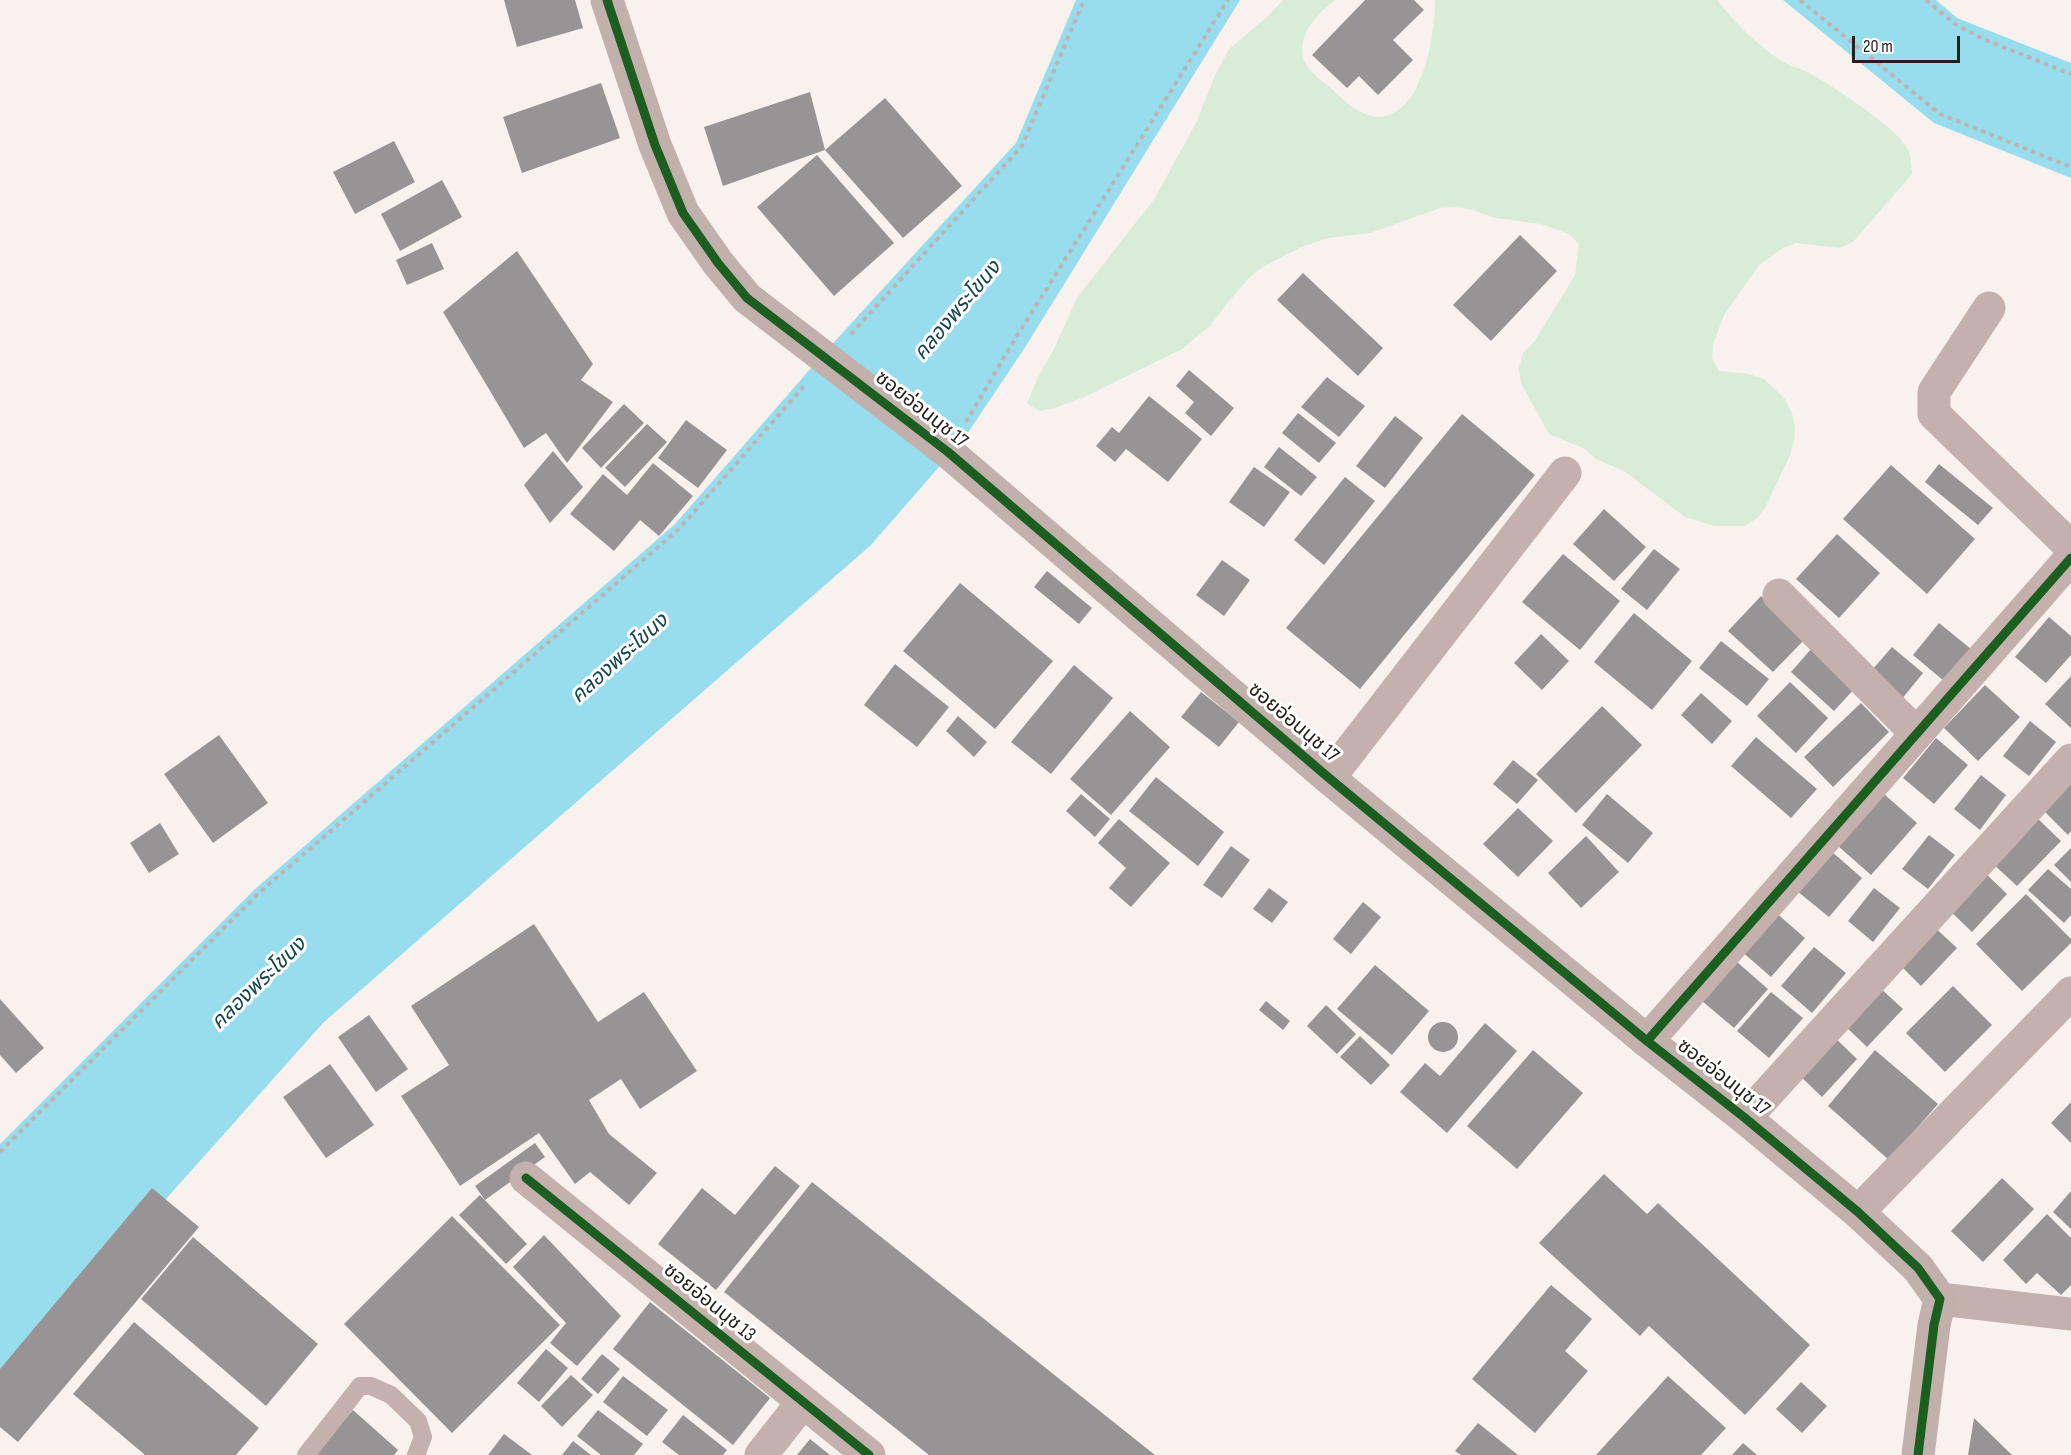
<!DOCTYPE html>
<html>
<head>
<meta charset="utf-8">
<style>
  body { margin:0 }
  #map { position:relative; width:2071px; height:1455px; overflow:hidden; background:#f8f1ee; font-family:"Sofia Sans Condensed",sans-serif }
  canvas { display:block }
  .scale { position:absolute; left:1852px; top:36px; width:108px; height:27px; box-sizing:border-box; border:3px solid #26201d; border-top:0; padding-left:8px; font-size:18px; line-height:21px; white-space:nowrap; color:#26201d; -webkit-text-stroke:4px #fff; paint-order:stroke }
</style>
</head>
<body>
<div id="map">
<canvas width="2071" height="1455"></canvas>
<div class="scale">20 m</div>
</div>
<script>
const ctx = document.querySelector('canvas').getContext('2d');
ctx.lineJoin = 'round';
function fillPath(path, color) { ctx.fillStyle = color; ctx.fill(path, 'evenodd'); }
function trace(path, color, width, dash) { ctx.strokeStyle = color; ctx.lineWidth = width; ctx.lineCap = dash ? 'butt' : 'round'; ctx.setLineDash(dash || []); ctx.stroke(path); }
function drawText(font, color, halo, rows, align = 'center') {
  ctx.font = font + ' "Sofia Sans Condensed","Noto Sans Thai",sans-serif'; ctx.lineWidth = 6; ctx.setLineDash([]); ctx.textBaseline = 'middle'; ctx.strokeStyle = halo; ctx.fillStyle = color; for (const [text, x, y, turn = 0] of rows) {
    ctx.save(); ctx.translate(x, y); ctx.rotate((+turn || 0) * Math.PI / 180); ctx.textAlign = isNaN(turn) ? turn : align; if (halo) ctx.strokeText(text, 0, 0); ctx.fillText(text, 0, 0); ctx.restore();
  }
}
const green = new Path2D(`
  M1283,0H1335C1318,14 1298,32 1303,57C1306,71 1324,82 1334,91C1346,103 1367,121 1386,116C1424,107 1435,33 1435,0H1717C1735,23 1756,44 1780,60C1789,66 1800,68 1809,73C1831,85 1896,127 1907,148C1911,156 1911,165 1912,174L1853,242L1839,248L1797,243L1783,248L1759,265L1724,315L1713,344L1712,358L1719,371L1749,374L1764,379L1785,399L1792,413L1795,427L1794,442L1790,455L1765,508L1756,519L1744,526H1715L1685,517L1624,471L1596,459L1585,449L1549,434L1521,383L1519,368L1523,353L1534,342L1575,275L1579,244L1569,234L1541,224L1496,218L1469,209L1454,207L1440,208L1370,233L1328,238L1301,247L1261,268L1249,278L1229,301L1210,326L1182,349L1084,397L1055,408L1040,411L1027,404L1038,377L1053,351L1077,298L1155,198L1198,119L1215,75L1229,49L1267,17Z`);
const water = new Path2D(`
  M1076,0H1240L1024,349L965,437L871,545L323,1023L0,1385V1144L255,889L675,524L825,352L1016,143Z
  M1783,0H1936L1957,18L2071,63V178L1934,123Z`);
const building = new Path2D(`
  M504,0H575L583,28L517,47Z
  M1365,0H1414L1424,10L1393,40L1413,60L1378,95L1359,76L1347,88L1312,55Z
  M601,83L620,138L522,173L503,117Z
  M810,92L825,150L723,186L704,127Z
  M885,98L962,186L903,238L825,150Z
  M394,141L415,182L355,214L333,172Z
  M817,155L894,243L834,296L757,207Z
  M442,180L462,217L400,251L381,214Z
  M1520,235L1557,271L1491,341L1453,305Z
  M432,243L444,269L407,285L396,260Z
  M517,251L593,364L581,380L613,402L567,463L546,433L524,448L443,312Z
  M1303,273L1383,348L1358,376L1277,300Z
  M1189,370L1234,408L1211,436L1185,413L1194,402L1176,386Z
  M1327,377L1365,406L1339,437L1301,407Z
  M1149,396L1202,439L1168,482L1126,449L1115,462L1096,446L1112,427L1119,433Z
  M624,404L644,423L601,468L582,448Z
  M1298,413L1336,443L1319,463L1282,433Z
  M1462,414L1535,475L1360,689L1286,628Z
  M1395,416L1423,438L1385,488L1356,466Z
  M686,420L727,450L698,488L658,458Z
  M647,424L667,442L625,487L605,468Z
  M1279,447L1317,477L1301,496L1264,467Z
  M553,451L583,487L550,523L524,485Z
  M653,463L693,496L659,536L640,520L614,551L570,514L603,474L627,495Z
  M1939,464L1993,508L1978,525L1925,482Z
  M1891,465L1975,539L1927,594L1843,519Z
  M1254,467L1290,492L1264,527L1229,502Z
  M1345,477L1375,501L1324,565L1294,540Z
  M1604,509L1646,547L1614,581L1573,544Z
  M1837,534L1880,573L1839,618L1796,579Z
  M1654,549L1680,569L1647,610L1621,589Z
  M1563,554L1620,601L1580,650L1522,602Z
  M1222,560L1250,580L1224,616L1196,595Z
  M1047,571L1092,608L1079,624L1034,587Z
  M960,583L1053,661L995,729L903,651Z
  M1761,596L1806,638L1773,672L1728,631Z
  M1634,613L1692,661L1652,710L1594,662Z
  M2049,617L2071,636V655L2046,683L2015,657Z
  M1939,623L1971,649L1944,681L1913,655Z
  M1541,634L1569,661L1542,690L1514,663Z
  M1721,641L1769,679L1747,706L1699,668Z
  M1892,647L1923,673L1897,705L1865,678Z
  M1812,648L1856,687L1834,711L1791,672Z
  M895,664L949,707L917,747L864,705Z
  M1074,665L1113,698L1051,774L1011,742Z
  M2071,676V728L2045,704Z
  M1790,682L1828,718L1796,753L1757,716Z
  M1985,685L2020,717L1978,761L1944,728Z
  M1201,692L1239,722L1219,747L1181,717Z
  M1701,693L1732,721L1712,744L1681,715Z
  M1861,703L1889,732L1833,787L1804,757Z
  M1602,706L1642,745L1576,813L1536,774Z
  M1130,711L1170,747L1111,815L1070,779Z
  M958,716L987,742L974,757L946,731Z
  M2030,721L2056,742L2029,776L2003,756Z
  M219,735L268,803L213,843L164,774Z
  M1756,737L1817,789L1791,818L1731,766Z
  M1936,738L1968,765L1934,804L1903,778Z
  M1513,760L1538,780L1517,804L1493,784Z
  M1981,775L2006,795L1980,830L1954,809Z
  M1156,777L1224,832L1198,866L1129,811Z
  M2071,779V831L2068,835L2042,809Z
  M1081,794L1110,819L1095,837L1066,811Z
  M1607,794L1653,833L1628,863L1582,825Z
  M1884,794L1917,823L1871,875L1838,846Z
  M1518,808L1553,841L1518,877L1483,844Z
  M2035,816L2061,841L2017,886L1991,862Z
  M1119,819L1170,863L1131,907L1109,888L1126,868L1098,843Z
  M160,823L179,854L149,873L130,843Z
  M1929,835L1955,855L1928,889L1902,869Z
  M1586,836L1619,872L1581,908L1548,873Z
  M1231,846L1250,860L1222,898L1203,885Z
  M2071,848V882L2054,865Z
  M1831,851L1862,878L1829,917L1797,891Z
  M2048,869L2071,889V915L2064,923L2028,890Z
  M1982,870L2007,894L1972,932L1946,907Z
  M1269,888L1288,902L1272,923L1253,909Z
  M1874,888L1900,908L1873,942L1848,921Z
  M2026,894L2071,939V943L2022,991L1976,944Z
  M1363,902L1381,917L1351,954L1333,939Z
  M1774,911L1805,938L1771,977L1740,950Z
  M534,924L598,1022L644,992L697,1071L640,1109L621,1079L589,1100L609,1134L657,1173L629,1205L590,1172L575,1184L539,1133L460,1186L401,1096L449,1065L411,1006Z
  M1931,924L1957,948L1921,986L1896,961Z
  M1814,947L1846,973L1812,1013L1781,986Z
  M1737,962L1768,989L1734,1028L1702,1001Z
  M1375,965L1429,1011L1392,1055L1337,1009Z
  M1877,985L1903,1009L1867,1047L1842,1023Z
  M1953,986L1992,1025L1945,1072L1906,1033Z
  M1771,992L1803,1018L1769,1058L1737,1031Z
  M0,999L44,1048L16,1073L0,1055Z
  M1266,1001L1290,1021L1283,1030L1259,1010Z
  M1326,1005L1356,1034L1337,1054L1307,1026Z
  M369,1015L408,1069L376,1092L338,1037Z
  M1428 1037a15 15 0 1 1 30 0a15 15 0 1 1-30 0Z
  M1485,1023L1517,1051L1447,1133L1400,1092L1425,1063L1440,1076Z
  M1832,1035L1857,1059L1822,1097L1796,1072Z
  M1360,1036L1390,1065L1371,1085L1340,1057Z
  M1533,1050L1583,1093L1517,1169L1467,1126Z
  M1875,1050L1938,1104L1889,1160L1828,1106Z
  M330,1064L374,1125L326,1158L283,1097Z
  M2071,1102V1143L2051,1123Z
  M535,1143L545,1157L485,1200L475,1186Z
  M775,1166L800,1186L716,1290L658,1244L702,1188L735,1215Z
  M1604,1174L1647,1214L1658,1203L1810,1345L1745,1415L1649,1326L1640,1336L1539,1243Z
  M2002,1178L2034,1209L1983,1262L1951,1231Z
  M812,1182L1155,1455H929L724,1292Z
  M152,1188L199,1227L18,1442L0,1427V1369Z
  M2071,1191V1229L2053,1212Z
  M480,1195L527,1244L506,1264L459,1215Z
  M2047,1214L2071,1238V1285L2061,1295L2037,1273L2026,1284L2003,1260Z
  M452,1216L560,1325L452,1433L344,1324Z
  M544,1235L621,1316L577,1366L550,1343L566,1323L513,1267Z
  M193,1237L318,1344L266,1406L141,1299Z
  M1551,1285L1592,1319L1565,1351L1588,1371L1535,1433L1472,1379Z
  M650,1302L770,1398L733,1445L613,1349Z
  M134,1322L259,1428L236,1455H145L73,1394Z
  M546,1349L568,1368L539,1402L517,1383Z
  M602,1354L620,1369L598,1394L581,1379Z
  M571,1375L593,1395L562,1427L541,1406Z
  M623,1376L668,1410L647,1436L603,1402Z
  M1668,1376L1726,1428L1701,1455H1596Z
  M1801,1382L1827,1406L1802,1433L1776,1409Z
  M353,1410L398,1450L394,1455H314Z
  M598,1410L643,1444L634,1455H601L577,1436Z
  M683,1415L727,1450L723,1455H679L662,1442Z
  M1974,1418L2012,1455H1968Z
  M1478,1423L1518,1455H1461L1455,1451Z
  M504,1434L532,1455H488Z
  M810,1439L830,1455H797Z
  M573,1441L591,1455H562Z
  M1743,1443L1757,1455H1732Z`);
const path = new Path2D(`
  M1800,0L1940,114L2071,167
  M1926,0L1955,24L1983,39L2071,74
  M851,334L1022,146L1084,0
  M966,422L1012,344L1228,0
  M0,1152L259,893L680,528L804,386`);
const lane = new Path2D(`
  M306,1455L360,1386H371L391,1395L418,1421L423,1437L416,1455`);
const street = new Path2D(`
  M1989,308L1934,392V414L2071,547
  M1779,595L1916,733
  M1329,778L1565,473
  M1647,1041L2071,558
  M1745,1118L2071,760
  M526,1178L869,1455
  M1858,1212L2071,993
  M1940,1299L2071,1314
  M761,1455L803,1402`);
const secondary = new Path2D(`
  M607,0L655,145L683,213L718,263L747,298L948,452L1329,778L1647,1041L1745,1118L1858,1212L1918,1268L1940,1299L1934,1325L1918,1455`);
const cycleway = new Path2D(`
  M607,0L655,145L683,213L718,263L747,298L948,452L1329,778L1647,1041L1745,1118L1858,1212L1918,1268L1940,1299L1934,1325L1918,1455
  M1647,1041L2071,558
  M526,1178L869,1455`);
const streetNames = [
  ["ซอยอ่อนนุช 17",921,410,38],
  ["ซอยอ่อนนุช 17",1293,723,40],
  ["ซอยอ่อนนุช 17",1723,1078,38],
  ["ซอยอ่อนนุช 13",709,1303,39]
];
const waterNames = [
  ["คลองพระโขนง",958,311,-50],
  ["คลองพระโขนง",620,659,-42],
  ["คลองพระโขนง",259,984,-44]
];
fillPath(green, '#d9ecd7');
fillPath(water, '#97ddee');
fillPath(building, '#989495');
trace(path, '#bfb3b1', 4, [4.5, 4.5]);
trace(lane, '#c4b1ad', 18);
trace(street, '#c4b1ad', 33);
trace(secondary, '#c2b0ac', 33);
trace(cycleway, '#1b5e20', 9);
drawText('20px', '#26201d', '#fff', streetNames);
drawText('italic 21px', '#14444e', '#fff', waterNames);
</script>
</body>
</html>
